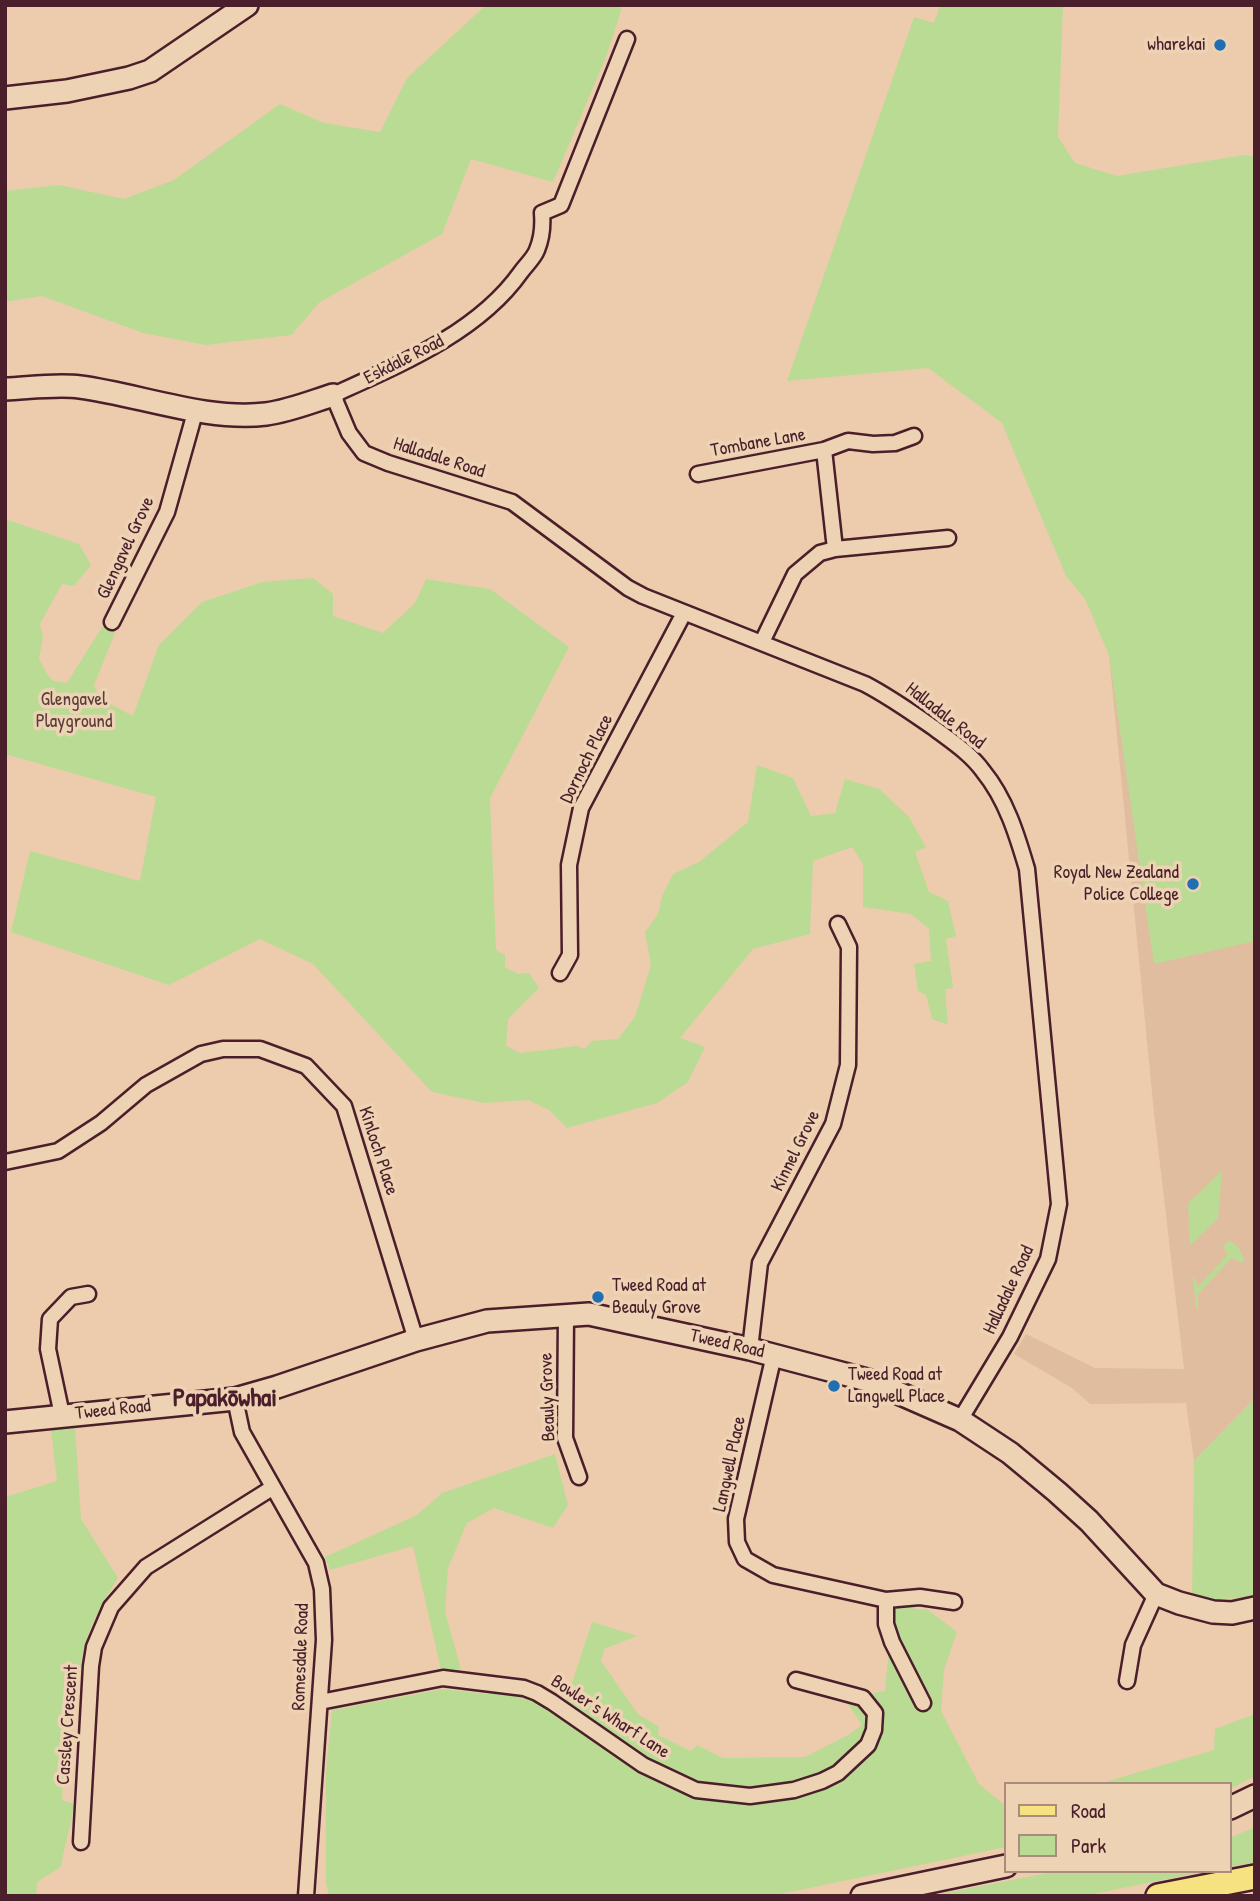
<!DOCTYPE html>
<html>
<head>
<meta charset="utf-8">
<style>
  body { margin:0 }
  #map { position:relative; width:1260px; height:1901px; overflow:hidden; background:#ecccac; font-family:"Patrick Hand",sans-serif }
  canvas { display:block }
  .frame { position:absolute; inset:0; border:7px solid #4a1f2b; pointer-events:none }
  .legend { position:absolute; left:1004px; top:1782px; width:228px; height:91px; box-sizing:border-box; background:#edd3b4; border:2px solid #ac8b7d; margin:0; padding:9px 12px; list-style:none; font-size:21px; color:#4a1f2b }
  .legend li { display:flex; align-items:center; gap:14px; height:35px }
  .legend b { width:35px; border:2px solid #ac8b7d }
</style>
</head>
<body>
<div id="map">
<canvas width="1260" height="1901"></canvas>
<div class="frame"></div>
<ul class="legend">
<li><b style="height:9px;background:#f7e281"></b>Road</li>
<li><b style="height:19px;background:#badb94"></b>Park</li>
</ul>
</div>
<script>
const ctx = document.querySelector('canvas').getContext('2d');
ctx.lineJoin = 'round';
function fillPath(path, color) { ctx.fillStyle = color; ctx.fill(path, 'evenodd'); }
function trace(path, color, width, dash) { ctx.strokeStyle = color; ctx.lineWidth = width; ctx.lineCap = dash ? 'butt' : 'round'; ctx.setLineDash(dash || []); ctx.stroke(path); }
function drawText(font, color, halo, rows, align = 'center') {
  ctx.font = font + ' "Patrick Hand",sans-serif'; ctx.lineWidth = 7; ctx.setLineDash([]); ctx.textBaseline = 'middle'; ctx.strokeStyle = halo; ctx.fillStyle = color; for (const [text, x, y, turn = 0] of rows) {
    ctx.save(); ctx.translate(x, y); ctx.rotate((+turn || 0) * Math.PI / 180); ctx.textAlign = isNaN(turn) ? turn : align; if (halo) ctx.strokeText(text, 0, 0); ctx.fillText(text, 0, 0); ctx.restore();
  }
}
const built = new Path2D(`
  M1255,596V1398L1194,1461L1186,1403L1090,1404L1072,1388L1014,1354L1026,1334L1095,1368L1184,1369L1154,1113L1109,655Z`);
const green = new Path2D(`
  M486,5H623L606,57L553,182L471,159L442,234L320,302L291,335L206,345L143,333L42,296L5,302V191L59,185L124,199L174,180L280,104L324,123L380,132L407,78Z
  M940,5H1063L1058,137L1075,163L1117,176L1244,155L1255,157V941L1154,964L1109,655L1085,599L1066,576L1002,423L928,368L787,381L914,17L934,23Z
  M5,519L79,544L91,565L74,586L62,584L40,624L43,637L39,659L47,674L53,681L67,683L104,624L116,630L94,685L99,698L133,716L159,645L202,602L262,582L313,578L333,594V616L383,633L415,603L426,579L490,589L569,647L490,798L496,950L505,955V968L519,974L529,973L539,988L508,1019L506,1046L520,1053L577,1046L584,1049L592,1041L618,1039L635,1017L651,965L645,932L658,914L662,896L673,874L699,862L748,822L757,765L793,778L811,816L835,813L845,779L879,789L909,817L926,847L915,852L929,892L948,901L956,936L946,939L953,988L945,989L948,1025L932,1019L926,995L918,991L914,964L931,961L929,929L911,914L863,907V864L852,847L813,861L810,934L753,949L680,1038L705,1047L688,1082L657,1103L567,1128L549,1110L528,1100L484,1103L432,1092L313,964L260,939L169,985L11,932L30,851L140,881L156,797L5,754Z
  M1222,1171L1218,1219L1190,1245L1188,1203Z
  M1229,1240L1238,1247L1244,1259L1242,1263L1232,1258L1198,1294V1308H1196L1193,1278H1195L1198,1287L1228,1254L1223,1247Z
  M1255,1398V1595L1251,1597L1210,1600L1192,1595L1194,1461Z
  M75,1426L81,1519L118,1578C97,1611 85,1633 80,1671L69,1677L62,1800L74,1804C72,1825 64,1845 61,1867L37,1882L36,1896H5V1497L57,1481L51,1429Z
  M555,1454L568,1505L553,1528L494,1508L467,1523L448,1568L445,1612L461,1669L441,1670L413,1546L330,1570L325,1557L417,1515L442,1493Z
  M893,1606L928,1610L957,1632L944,1670L941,1711L979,1784L1006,1806V1847L771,1896H329L326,1883V1773L332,1710L443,1689L487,1694H524L563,1717L622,1761L629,1748L565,1704L592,1622L637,1636L604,1649L601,1661L638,1714L659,1727L658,1735L691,1751L697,1745L723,1758L805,1757L848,1735L862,1725L844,1698L885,1691Z
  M1255,1714V1776L1230,1789V1784H1098L1214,1750L1215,1729Z
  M1255,1827V1862L1230,1867V1838Z
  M1058,1871H1207L1083,1896H930Z`);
const street = new Path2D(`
  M627,39L561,205L542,213C543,225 542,238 537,250C534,258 526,265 521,272C478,333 399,365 333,395L349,433L364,453L388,463L512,502L628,588L643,596L865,684C890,697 911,712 934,728C951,741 970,753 983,771C1006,799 1017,835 1027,869L1059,1204L1048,1259L1010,1337L960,1420
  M824,450L835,549
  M698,474L824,450L848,441L873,444L895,443L914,436
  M112,622L167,512L196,409
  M762,642L795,574L820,553L835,549L948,538
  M560,973L570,955L569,865L581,808L684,613
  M5,1162L58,1151L101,1123L146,1085L201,1054L223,1049H260L306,1066L344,1106L416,1340
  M566,1314L565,1438L579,1477
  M750,1349L760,1263L833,1124L848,1065L849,947L838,924
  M774,1355L736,1519L737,1542L745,1559L773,1575L886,1600V1624L892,1642L923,1703
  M235,1399L242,1432L316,1563L322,1589L324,1640L306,1896
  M62,1415L48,1349L50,1319L71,1297L88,1294
  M886,1600L920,1597L954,1602
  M1127,1681L1133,1645L1156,1594
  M320,1702L443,1678L524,1688L537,1693L552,1702L643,1765L696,1790L750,1796L794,1790L822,1781L838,1773L868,1745L874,1730L875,1713L863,1698L796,1680
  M81,1842L91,1666L94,1647L111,1607L146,1567L272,1488`);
const secondary = new Path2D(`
  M5,98L67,91L129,78L150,71L247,5
  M5,389C29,388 57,384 80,387C140,395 206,421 266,414C289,411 311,402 333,395
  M5,1422L235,1399L277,1387L416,1340L487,1321L589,1314L750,1349L871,1381L960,1420L1010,1453L1057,1492L1089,1521L1156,1594L1179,1603L1213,1612L1232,1613L1255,1608
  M1230,1808L1255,1796
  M862,1896L1006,1866`);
const primary = new Path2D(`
  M1158,1896L1255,1877`);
const markers = [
  [1220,45,7,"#1f6fb2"],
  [1193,884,7,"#1f6fb2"],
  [598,1297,7,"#1f6fb2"],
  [834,1386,7,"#1f6fb2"]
];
const poiNames = [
  ["wharekai",1206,45],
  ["Royal New Zealand",1179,873],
  ["Police College",1179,895],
  ["Tweed Road at",612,1286,"left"],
  ["Beauly Grove",612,1308,"left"],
  ["Tweed Road at",848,1375,"left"],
  ["Langwell Place",848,1397,"left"]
];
const streetNames = [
  ["Eskdale Road",404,360,-27],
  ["Tombane Lane",758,443,-10],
  ["Halladale Road",439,458,18],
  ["Glengavel Grove",126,548,-65],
  ["Halladale Road",945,716,38],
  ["Dornoch Place",587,759,-64],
  ["Kinloch Place",378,1151,72],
  ["Kinnel Grove",796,1151,-64],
  ["Halladale Road",1009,1290,-65],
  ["Tweed Road",727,1344,13],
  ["Beauly Grove",548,1397,-92],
  ["Tweed Road",113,1410,-6],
  ["Langwell Place",730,1464,-78],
  ["Romesdale Road",301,1657,-88],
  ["Bowler's Wharf Lane",610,1717,33],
  ["Cassley Crescent",68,1725,-86]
];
const parkNames = [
  ["Glengavel",74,700],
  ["Playground",74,722]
];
const districtNames = [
  ["Papakōwhai",225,1399]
];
fillPath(built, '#e1bda0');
fillPath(green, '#badb94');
trace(street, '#4a1f2b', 19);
trace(secondary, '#4a1f2b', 26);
trace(primary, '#4a1f2b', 28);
trace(street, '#edd3b4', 14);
trace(secondary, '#edd3b4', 21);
trace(primary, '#f7e281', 23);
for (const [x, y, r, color] of markers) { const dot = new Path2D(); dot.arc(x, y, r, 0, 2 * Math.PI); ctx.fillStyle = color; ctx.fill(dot); trace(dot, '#edd3b4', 2.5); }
drawText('19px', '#4a1f2b', '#edd3b4', poiNames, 'right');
drawText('19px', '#4a1f2b', '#edd3b4', streetNames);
drawText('19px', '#5b3b3b', '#edd3b4', parkNames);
drawText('bold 26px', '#4a1f2b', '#edd3b4', districtNames);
</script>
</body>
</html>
